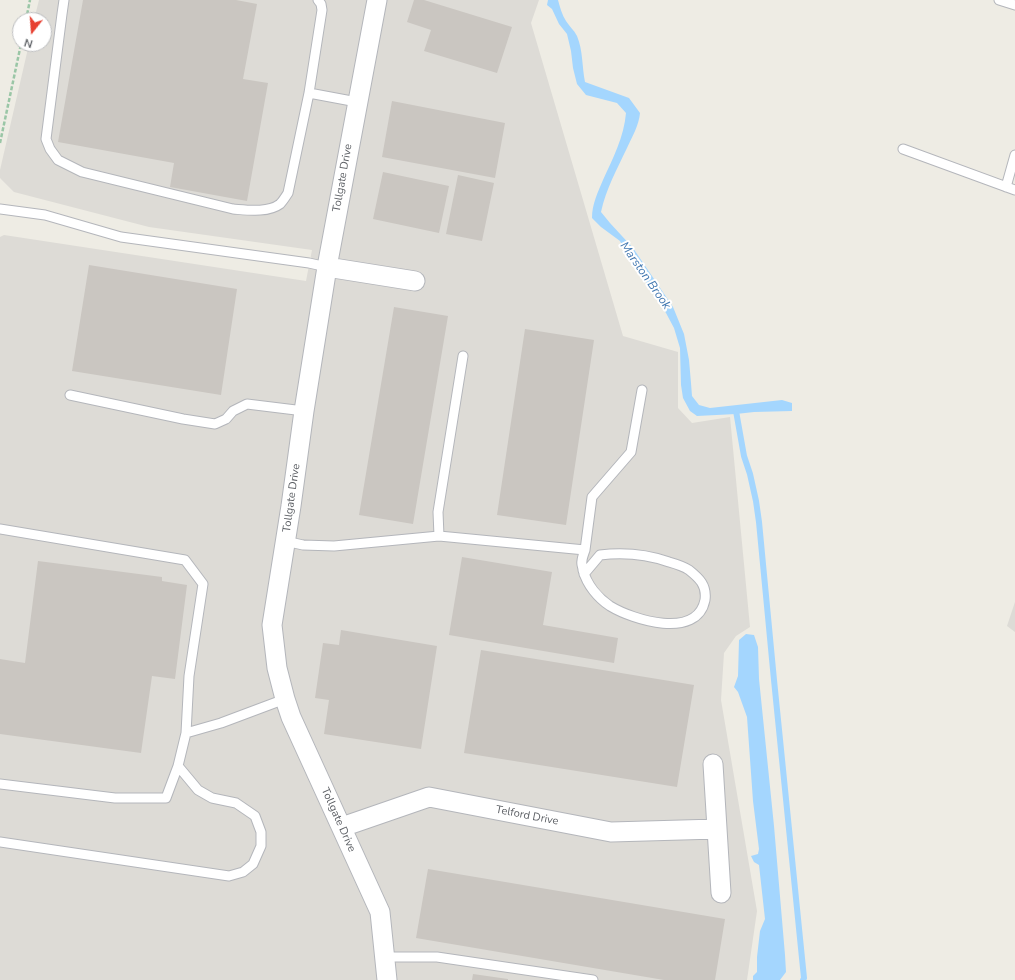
<!DOCTYPE html>
<html>
<head>
<meta charset="utf-8">
<style>
  body { margin:0 }
  #map { position:relative; width:1015px; height:980px; overflow:hidden; background:#eeece4; font-family:"Nunito Sans",sans-serif }
  canvas { display:block }
  .north { position:absolute; left:12px; top:12px; width:40px; height:40px; box-sizing:border-box; background:#fff; border:1px solid #bebfc1; border-radius:50%; rotate:197deg; font-size:11px; font-weight:700; line-height:16px; text-align:center; color:#5c5f64 }
  .north::after { content:''; display:block; margin:auto; width:14px; height:18px; background:#e74031; clip-path:polygon(50% 0,100% 100%,50% 72%,0 100%) }
</style>
</head>
<body>
<div id="map">
<canvas width="1015" height="980"></canvas>
<div class="north">N</div>
</div>
<script>
const ctx = document.querySelector('canvas').getContext('2d');
ctx.lineJoin = 'round';
function fillPath(path, color) { ctx.fillStyle = color; ctx.fill(path, 'evenodd'); }
function trace(path, color, width, dash) { ctx.strokeStyle = color; ctx.lineWidth = width; ctx.lineCap = dash ? 'butt' : 'round'; ctx.setLineDash(dash || []); ctx.stroke(path); }
function drawText(font, color, halo, rows, align = 'center') {
  ctx.font = font + ' "Nunito Sans",sans-serif'; ctx.lineWidth = 4; ctx.setLineDash([]); ctx.textBaseline = 'middle'; ctx.strokeStyle = halo; ctx.fillStyle = color; for (const [text, x, y, turn = 0] of rows) {
    ctx.save(); ctx.translate(x, y); ctx.rotate((+turn || 0) * Math.PI / 180); ctx.textAlign = isNaN(turn) ? turn : align; if (halo) ctx.strokeText(text, 0, 0); ctx.fillText(text, 0, 0); ctx.restore();
  }
}
const industrial = new Path2D(`
  M39,0H539L531,23L623,336L678,352V408L692,423L730,417L750,627L736,636L724,653L721,700L757,911L747,980H0V237L4,235L306,281L312,250L149,227L14,192L0,178V170L29,44H44V20H34Z
  M1015,602V632L1007,626Z`);
const water = new Path2D(`
  M548,0H558C560,7 562,15 566,21C569,26 574,30 577,36C583,50 582,67 585,82L629,98L640,113C639,125 632,137 627,148C617,169 606,189 601,212L610,223L633,248L673,307L684,334L689,360L691,383L692,396L699,405L710,408L782,400L792,403V411L754,412L736,414L697,416L690,411L683,398L681,385L680,348L674,328L666,313L651,289L627,256L620,241L601,227L592,218C592,204 598,192 603,180C613,158 624,137 626,113L617,103L586,95L577,84L573,68L571,51L567,34L559,24L552,9L547,5Z
  M746,634L754,635L758,647L759,679L774,826L785,955L786,972L780,980H753V976L757,972V957L760,931L765,919L759,865L754,862L751,856L758,854L759,849L753,801L747,717L738,692L734,687L738,676L739,640Z`);
const stream = new Path2D(`
  M736,411L744,456L750,474L756,501L759,522L774,680L804,978L803,980`);
const building = new Path2D(`
  M83,0H236L257,4L243,79L268,83L247,201L170,187L174,163L58,142Z
  M414,0H424L512,27L497,73L424,51L431,30L407,22Z
  M392,101L505,123L495,178L382,157Z
  M383,172L449,186L439,233L373,219Z
  M458,175L494,183L482,241L446,234Z
  M89,265L237,289L221,395L72,371Z
  M394,307L448,316L413,524L359,515Z
  M525,329L594,340L566,525L497,515Z
  M462,557L552,572L543,625L618,638L614,663L449,635Z
  M38,561L162,577V581L187,585L175,679L152,676L141,753L0,734V659L25,663Z
  M341,630L437,646L421,749L324,734L329,700L315,698L323,643L339,645Z
  M481,650L694,685L677,787L464,753Z
  M428,869L725,919L715,980H664L416,938Z
  M473,974L508,979V980H472Z`);
const path = new Path2D(`
  M26,20L30,0
  M0,143L21,44`);
const service = new Path2D(`
  M64,0L62,14L46,139L50,149L58,160L82,172L233,209C247,210 268,213 280,204C283,201 286,196 288,193L309,93L322,10L321,4L318,0
  M999,0L1015,5
  M309,93L357,102
  M903,149L1015,190
  M1006,187L1015,155
  M0,209L45,215L121,237L309,263L327,267
  M70,395L183,419L215,424L226,419L233,411L247,404L304,411
  M0,529L185,560L203,584L189,676L186,733L178,766L166,798H115L0,784
  M439,536L585,550L592,497L631,452L642,390
  M285,541L303,545L334,546L439,536L438,512L463,356
  M584,574L600,555C625,552 646,554 669,562C676,564 683,566 689,570C699,578 707,585 705,600C697,640 633,620 610,606C598,598 587,585 583,570C583,567 581,564 582,561C582,558 584,553 585,550
  M186,733L221,723L285,699
  M0,842L229,876L243,872L253,864L261,846V832L255,816L236,803L212,798L198,790L178,766
  M384,957H437L593,980`);
const minor = new Path2D(`
  M377,0L327,267L304,411L291,506L272,625L277,668L285,699L291,717L380,912L387,980
  M327,267L415,281
  M713,764L721,893
  M342,827L429,797L611,832L717,829`);
const streetNames = [
  ["Tollgate Drive",343,178,-80],
  ["Tollgate Drive",292,498,-82],
  ["Telford Drive",527,816,11],
  ["Tollgate Drive",338,820,66]
];
const waterNames = [
  ["Marston Brook",645,276,55]
];
fillPath(industrial, '#dddbd6');
fillPath(water, '#a4d6fe');
trace(stream, '#a4d6fe', 6);
fillPath(building, '#cac6c1');
trace(service, '#b4b6bb', 11);
trace(minor, '#b4b6bb', 21);
trace(path, '#9ac6a6', 2.5, [4, 2]);
trace(service, '#fff', 9);
trace(minor, '#fff', 19);
drawText('11px', '#5c5f64', '#fff', streetNames);
drawText('italic 12px', '#4177b0', '#fff', waterNames);
</script>
</body>
</html>
